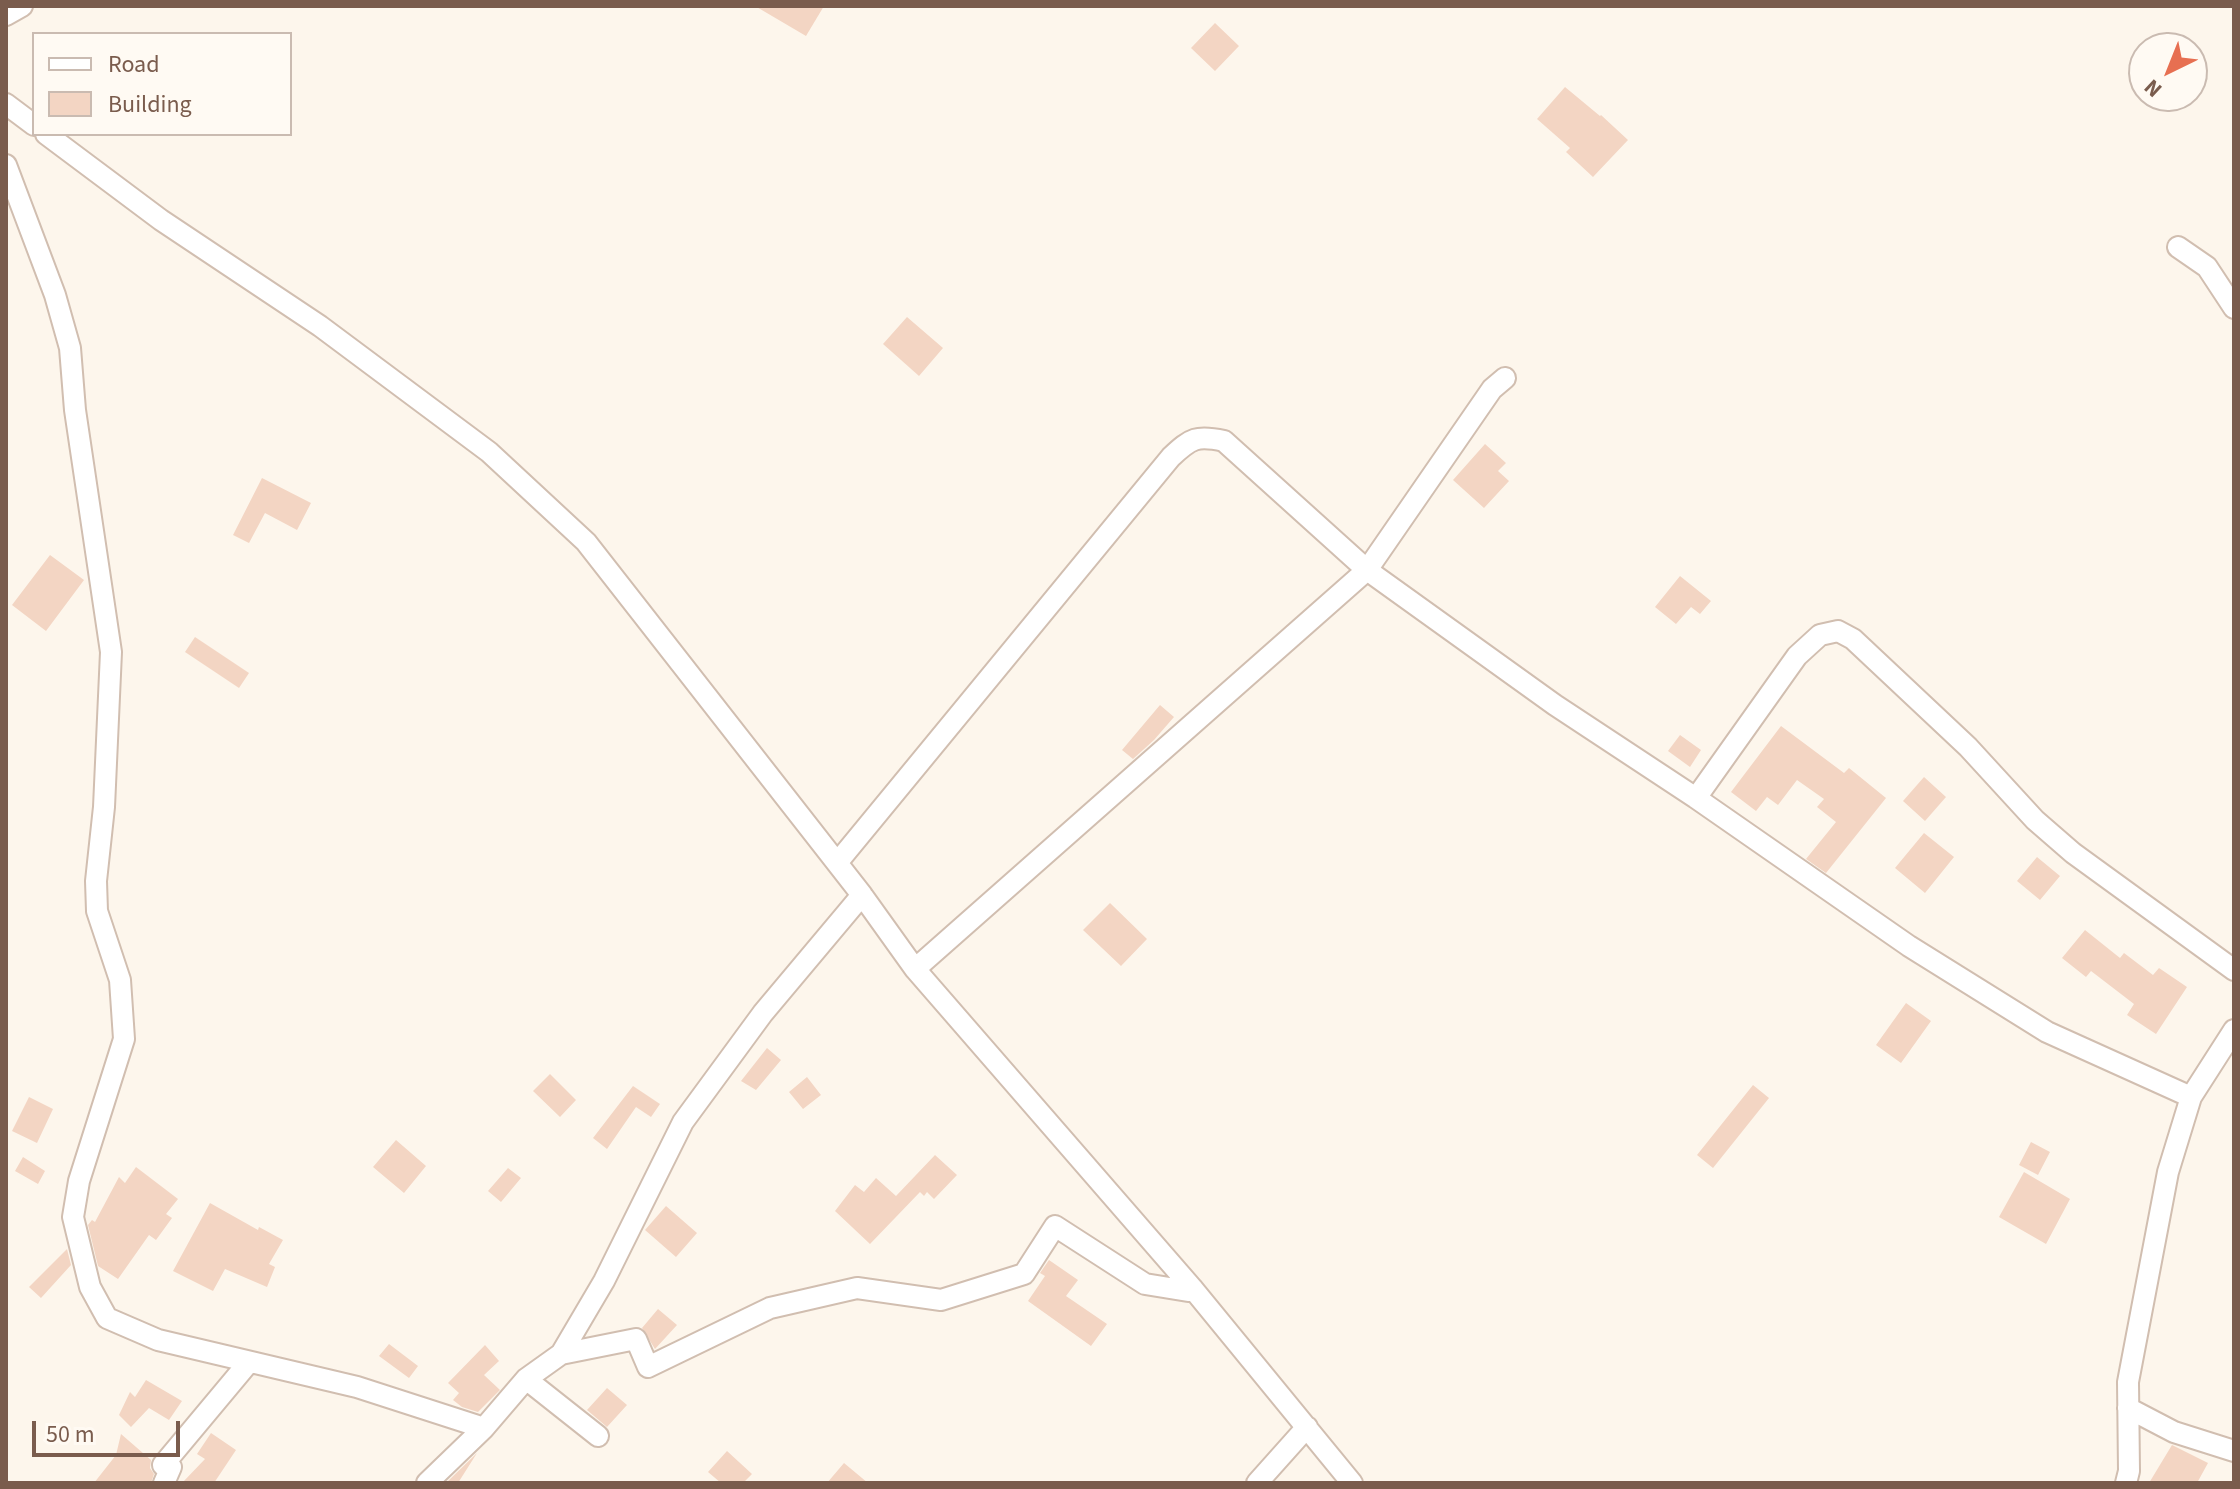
<!DOCTYPE html>
<html>
<head>
<meta charset="utf-8">
<style>
  body { margin:0 }
  #map { position:relative; width:2240px; height:1489px; overflow:hidden; background:#fdf6ec; font-family:"Source Sans 3",sans-serif }
  canvas { display:block }
  .frame { position:absolute; inset:0; border:8px solid #7a5c4d; pointer-events:none }
  .legend { position:absolute; left:32px; top:32px; width:260px; height:104px; box-sizing:border-box; background:#fffaf3; border:2px solid #cabbb1; margin:0; padding:10px 14px; list-style:none; font-size:24px; color:#7a5c4d }
  .legend li { display:flex; align-items:center; gap:16px; height:40px }
  .legend b { width:40px; border:2px solid #cabbb1 }
  .north { position:absolute; left:2128px; top:32px; width:80px; height:80px; box-sizing:border-box; background:#fffaf3; border:2px solid #cabbb1; border-radius:50%; rotate:223deg; font-size:22px; font-weight:700; line-height:32px; text-align:center; color:#7a5c4d }
  .north::after { content:''; display:block; margin:auto; width:28px; height:36px; background:#e76f51; clip-path:polygon(50% 0,100% 100%,50% 72%,0 100%) }
  .scale { position:absolute; left:32px; top:1421px; width:148px; height:36px; box-sizing:border-box; border:4px solid #7a5c4d; border-top:0; padding-left:10px; font-size:24px; line-height:28px; white-space:nowrap; color:#7a5c4d; -webkit-text-stroke:6px #fffaf3; paint-order:stroke }
</style>
</head>
<body>
<div id="map">
<canvas width="2240" height="1489"></canvas>
<div class="frame"></div>
<ul class="legend">
<li><b style="height:10px;background:#fff"></b>Road</li>
<li><b style="height:22px;background:#f3d5c3"></b>Building</li>
</ul>
<div class="north">N</div>
<div class="scale">50 m</div>
</div>
<script>
const ctx = document.querySelector('canvas').getContext('2d');
ctx.lineJoin = 'round';
function fillPath(path, color) { ctx.fillStyle = color; ctx.fill(path, 'evenodd'); }
function trace(path, color, width, dash) { ctx.strokeStyle = color; ctx.lineWidth = width; ctx.lineCap = dash ? 'butt' : 'round'; ctx.setLineDash(dash || []); ctx.stroke(path); }
const building = new Path2D(`
  M755,6H824L806,36Z
  M1215,23L1239,46L1215,71L1191,48Z
  M1565,87L1600,116L1601,115L1628,140L1593,177L1566,152L1570,148L1537,119Z
  M907,317L943,348L919,376L883,344Z
  M1485,444L1506,463L1498,471L1509,481L1484,508L1453,480Z
  M262,478L311,503L297,530L265,513L249,543L233,535Z
  M50,555L84,580L46,631L12,605Z
  M1680,576L1711,601L1700,614L1691,607L1676,624L1655,607Z
  M195,637L249,673L239,688L185,652Z
  M1160,705L1174,717L1154,740L1133,759L1122,750Z
  M1781,726L1844,773L1849,768L1886,798L1826,873L1806,859L1836,822L1817,807L1824,799L1797,780L1778,805L1767,797L1756,811L1731,792Z
  M1680,735L1701,750L1690,767L1668,751Z
  M1924,777L1946,797L1925,821L1903,801Z
  M1924,833L1954,857L1925,893L1895,868Z
  M2037,857L2060,876L2040,900L2017,881Z
  M1110,903L1147,939L1121,966L1083,930Z
  M2085,930L2120,958L2124,953L2153,975L2159,968L2187,987L2156,1034L2127,1015L2134,1004L2091,971L2086,977L2062,958Z
  M1906,1003L1931,1021L1901,1063L1876,1045Z
  M767,1048L781,1060L756,1090L741,1081Z
  M550,1074L576,1100L560,1117L533,1091Z
  M807,1077L821,1095L803,1109L789,1092Z
  M1753,1085L1769,1098L1713,1168L1697,1155Z
  M633,1086L660,1104L651,1117L636,1107L607,1149L593,1138Z
  M29,1097L53,1109L37,1143L12,1131Z
  M396,1140L426,1166L404,1193L373,1167Z
  M2031,1142L2050,1152L2038,1175L2019,1165Z
  M935,1155L957,1175L934,1199L927,1192L924,1196L920,1192L870,1244L835,1211L855,1185L864,1192L876,1178L896,1196Z
  M23,1157L45,1171L38,1184L15,1171Z
  M136,1167L178,1199L166,1214L172,1218L156,1240L149,1235L118,1279L98,1266L88,1225L92,1220L95,1222L119,1177L125,1183Z
  M508,1168L521,1178L501,1202L488,1191Z
  M2024,1172L2070,1199L2046,1244L1999,1217Z
  M210,1203L258,1230L259,1227L283,1240L269,1264L275,1267L267,1287L225,1269L213,1291L173,1271Z
  M666,1206L697,1233L676,1257L645,1230Z
  M67,1249L71,1265L41,1298L29,1287Z
  M1049,1260L1078,1280L1066,1296L1107,1324L1091,1346L1028,1301L1045,1276L1040,1273Z
  M658,1309L677,1325L655,1349L642,1328Z
  M389,1344L418,1366L409,1378L379,1356Z
  M485,1345L499,1361L484,1375L500,1390L478,1412L462,1407L453,1400L459,1393L448,1383Z
  M146,1380L182,1401L169,1420L149,1408L131,1427L119,1415L130,1392L135,1397Z
  M607,1388L627,1405L607,1427L587,1410Z
  M211,1433L236,1450L214,1483H182L205,1459L197,1454Z
  M121,1434L151,1460L150,1468L154,1474L151,1483H94L116,1455Z
  M2172,1445L2208,1463L2197,1483H2149Z
  M727,1451L752,1474L743,1483H721L708,1472Z
  M477,1453L458,1483H446Z
  M844,1463L868,1483H827Z`);
const minor = new Path2D(`
  M6,15L22,6
  M6,104L34,125
  M46,134L161,220L320,326L489,452L586,542L862,895L915,969L1193,1289L1352,1483
  M6,165L55,295L70,348L75,410L111,652L104,807L96,881L97,911L120,980L124,1039L79,1181L73,1217L90,1287L107,1318L158,1340L357,1387L484,1428
  M2178,247L2207,267L2234,308
  M1696,798L1797,656L1820,635L1838,631L1853,639L1968,747L2035,820L2073,853L2234,970
  M837,863L1171,457C1191,438 1197,435 1224,441L1367,570L1555,705L1696,798L1909,946L2047,1032L2191,1097
  M915,969L1367,570L1492,389L1505,378
  M561,1354L636,1339L648,1367L770,1308L857,1288L941,1300L1024,1274L1055,1226L1145,1284L1188,1291L1193,1289
  M526,1379L598,1436
  M2128,1408L2174,1432L2234,1451
  M164,1483L171,1467L163,1465L249,1362
  M427,1483L484,1428L526,1379L561,1354L604,1281L683,1122L763,1013L862,895
  M1257,1483L1307,1427
  M2126,1483L2129,1471L2128,1382L2168,1172L2191,1097L2234,1030`);
fillPath(building, '#f3d5c3');
trace(minor, '#d1beb0', 24);
trace(minor, '#fff', 20);
</script>
</body>
</html>
